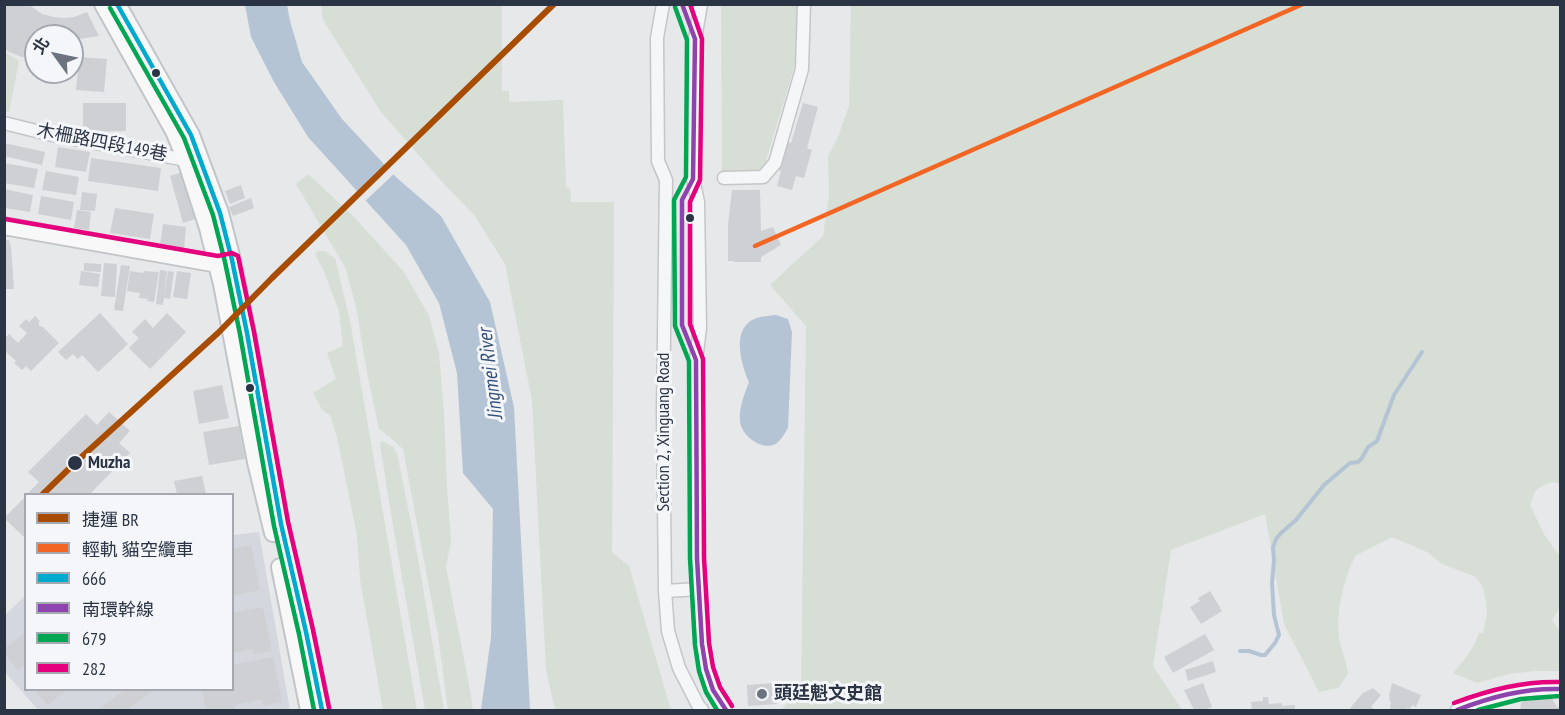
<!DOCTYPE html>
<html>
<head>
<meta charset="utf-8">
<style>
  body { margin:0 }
  #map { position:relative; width:1565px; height:715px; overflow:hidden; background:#e6e8ea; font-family:"PT Sans Narrow","Noto Sans TC",sans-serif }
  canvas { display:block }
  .frame { position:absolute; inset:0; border:6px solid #2b3445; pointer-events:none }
  .legend { position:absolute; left:24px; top:493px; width:210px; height:198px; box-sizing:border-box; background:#f4f6f9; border:2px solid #a4a8b1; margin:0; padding:8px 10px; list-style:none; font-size:18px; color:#2b3445 }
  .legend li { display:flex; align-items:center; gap:12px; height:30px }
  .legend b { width:30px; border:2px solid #a4a8b1 }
  .north { position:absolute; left:24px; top:24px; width:60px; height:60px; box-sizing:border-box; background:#f4f6f9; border:2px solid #a4a8b1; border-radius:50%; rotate:303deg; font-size:16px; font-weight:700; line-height:24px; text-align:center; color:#2b3445 }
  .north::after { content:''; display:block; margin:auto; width:21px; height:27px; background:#6c737f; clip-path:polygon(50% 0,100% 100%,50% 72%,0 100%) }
</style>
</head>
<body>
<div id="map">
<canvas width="1565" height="715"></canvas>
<div class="frame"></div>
<ul class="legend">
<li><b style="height:8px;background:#a74c00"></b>捷運 BR</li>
<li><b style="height:8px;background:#f26522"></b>輕軌 貓空纜車</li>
<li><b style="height:8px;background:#00a9ce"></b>666</li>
<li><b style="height:8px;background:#8e44ad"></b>南環幹線</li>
<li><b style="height:8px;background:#00a651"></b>679</li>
<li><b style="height:8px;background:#e5007d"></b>282</li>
</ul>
<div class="north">北</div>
</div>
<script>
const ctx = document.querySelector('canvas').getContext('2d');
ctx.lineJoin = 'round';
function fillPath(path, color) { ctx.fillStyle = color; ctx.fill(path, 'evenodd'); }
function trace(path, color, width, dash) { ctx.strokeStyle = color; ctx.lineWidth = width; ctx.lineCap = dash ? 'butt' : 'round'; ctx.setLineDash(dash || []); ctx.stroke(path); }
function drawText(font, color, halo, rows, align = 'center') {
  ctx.font = font + ' "PT Sans Narrow","Noto Sans TC",sans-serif'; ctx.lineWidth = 6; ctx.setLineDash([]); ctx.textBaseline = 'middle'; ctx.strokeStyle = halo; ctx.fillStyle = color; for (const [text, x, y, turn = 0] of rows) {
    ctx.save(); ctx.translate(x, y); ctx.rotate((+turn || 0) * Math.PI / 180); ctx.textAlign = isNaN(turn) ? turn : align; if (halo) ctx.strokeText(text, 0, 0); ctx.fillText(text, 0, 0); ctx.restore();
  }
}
const built = new Path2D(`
  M259,532L290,710H38L5,672L4,616L25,596L26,690H232L233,535Z`);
const green = new Path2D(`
  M321,5H502V91H509V102L563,100L566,187L570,188L571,202H614L612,552L629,566L671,710H555L546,670L532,400L505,264L475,216L445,185L381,112L323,20Z
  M721,5H798L796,61L765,164L755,174L722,173Z
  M851,5H1560V484C1550,479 1544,485 1535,491L1530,505L1544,534L1560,557V608L1552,620L1560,631V660L1559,664L1560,671H1535L1509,674L1477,683L1453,673C1464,660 1474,649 1479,633H1483L1487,615L1486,602L1483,588L1479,581L1474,576L1442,564L1427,552L1392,537L1355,556C1343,582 1336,609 1339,638C1341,650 1347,662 1348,674L1338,688L1319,692L1284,624L1265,514L1171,550L1153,666L1182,710H781L801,689L806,326L770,285L823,236L829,195L828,156L838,137L849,106Z
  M5,52L19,61L9,112L5,111Z
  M308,174L355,218L404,272L429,316L439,353L444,414L447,487L451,541L446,567L470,690L473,710H448L438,635L403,449L390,437L379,429L367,373L356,307L346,269L296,184Z
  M318,251H325L335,258L350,321L417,710H383L360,579L357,535L337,437L330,415L322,410L313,393L336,379L327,353L343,346L339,311L323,269L315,254Z
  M382,441L393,447L397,453L417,553L444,710H425L389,502L380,443Z`);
const water = new Path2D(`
  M245,5H287L290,21L302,62L342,119L397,178L441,216L490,302L514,407L530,710H481L491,637L493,509L463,473L457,373L439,303L406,245L308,137L274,82L251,37Z
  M776,315L788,319L792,332L788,428C784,434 780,443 773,445C762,449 746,438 742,428C736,415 744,395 749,382C742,367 733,336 748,323C755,316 768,316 776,315Z`);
const pier = new Path2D(`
  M388,163L396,172L363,203L356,195Z`);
const stream = new Path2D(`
  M1240,651H1249L1261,655H1265L1275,643L1279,635L1274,615L1272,583L1274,560L1273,548L1276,539L1281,533L1296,520L1324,485L1350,463L1358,462L1362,458L1368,447L1377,441L1394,395L1422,352`);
const building = new Path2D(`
  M4,4H28L42,14L54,17L64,18L74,17L87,12L99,36L72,40V36H36V57H22L9,52L4,48Z
  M79,57L107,59L104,92L76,90Z
  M83,103H126V131L83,132Z
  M803,103L818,107L807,148L812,150L804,178L796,176L792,190L777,186L781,171L778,170L786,142L791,143Z
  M4,143L45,152L42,165L4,156Z
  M58,147L90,152L86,172L55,167Z
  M91,158L161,168L158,191L88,181Z
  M4,163L38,169L34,188L4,183Z
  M46,171L79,177L76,195L42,190Z
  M185,171L199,218L183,223L170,176Z
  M241,185L245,198L230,204L225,191Z
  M4,189L33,195L30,212L4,208Z
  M732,190H760L761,231L773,227L781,245L761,257V262H734V261H728V225Z
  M82,192L97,194L95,211L80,210Z
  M41,196L74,202L71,220L38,214Z
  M251,198L254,208L233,216L229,207Z
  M115,208L154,214L150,239L110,233Z
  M77,210L91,212L89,230L74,228Z
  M163,224L186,227L184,249L160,246Z
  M9,240L11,247L14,289H4V241Z
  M84,263L101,264V272L84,271Z
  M104,263L117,264L115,297L101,296Z
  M121,265L130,266L123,311L114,310Z
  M160,270L167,271L164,296L168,271L174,272L170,299L164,298L163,305L156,304Z
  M81,271L100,274L98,287L79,285Z
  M130,271L143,273L144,271L159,272L154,302L147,301L149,292L147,299L139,298L140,293L127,291Z
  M177,271L191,273L187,299L173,297Z
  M100,313L128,344L98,372L82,355L78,359L73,354L66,360L58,352Z
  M167,313L186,332L150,369L129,348L139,338L132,332L145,319L153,328Z
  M35,316L40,321L38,324L41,327L42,326L59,343L31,371L26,366L22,370L14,363L16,361L4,350V339L9,334L18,343L27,333L19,326L26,319L29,322Z
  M222,385L229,418L199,424L193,391Z
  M109,412L130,431L119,443L130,453L90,494H27L39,482L28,472L86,414L97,425Z
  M239,426L245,459L209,465L203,432Z
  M202,476L206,494H177L174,481Z
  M26,496V539L5,519V517Z
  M251,545L260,590L232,596V549Z
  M1210,591L1222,611L1201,624L1190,607L1200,601L1198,598Z
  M263,607L272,651L253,654L252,649L232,653V613Z
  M26,632V664L18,670L4,653V649Z
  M1205,634L1214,650L1173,673L1164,657Z
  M273,657L282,702L263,706L262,699L235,705L236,710H206L202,690H232V665Z
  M1213,661L1216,672L1188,681L1185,670Z
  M776,683L777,704L748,706L747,685Z
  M1203,683L1212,707L1203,710H1194L1184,690Z
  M1392,683L1421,695L1416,707L1412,705L1410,709L1407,708L1406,710H1390L1391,702L1389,700L1390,697L1389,696Z
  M1373,688L1381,695L1371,707L1375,710H1353L1350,708L1363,693Z
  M35,690H67L47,705Z
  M124,690H153L127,710H98Z
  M1263,697H1268L1269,704L1282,703V706L1295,705V710H1252L1251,702L1263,701Z
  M1552,698L1557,707H1560V710H1520L1521,703L1527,699Z`);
const minor = new Path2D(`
  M663,4L657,38L658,161L666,180L663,412L665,591L668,631L679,668L698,705L702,710
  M701,4L695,39L693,179L698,202L700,328L696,360L697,558L702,644L706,669L713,690L726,710
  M4,123L52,135L186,160L191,159
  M724,178L763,177L775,163L802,69L804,4
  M665,591L699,589
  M1457,710C1491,697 1523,687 1560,689`);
const major = new Path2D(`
  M103,4L174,131L186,160L208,228L222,284L256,462L273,533
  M117,4L191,135L220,213L232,260L247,333L281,524L306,632L322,710
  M4,226L218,264L225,262
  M280,567L309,710`);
const bus1 = new Path2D(`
  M117,4L191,135L220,213L232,260L247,333L281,524L306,632L322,710`);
const bus2 = new Path2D(`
  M682,4L695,39L693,179L682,200V325L696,360L697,558L702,644L706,669L713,690L726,710
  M1457,710C1491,697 1524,688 1560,689`);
const bus3 = new Path2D(`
  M675,7L687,40L686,177L674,200L675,326L689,361L690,558L695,645L699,671L706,692L717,710
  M110,8L184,138L213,215L225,262L240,334L274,526L299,634L314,710
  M1478,710L1521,699L1560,696`);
const bus4 = new Path2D(`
  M690,4L702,39L700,180L690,202V324L703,359L704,558L709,643L713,667L720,687L732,706
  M5,219L218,256L232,253L238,256L254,332L288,522L313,630L329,708
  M1454,703C1489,690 1523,681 1560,682`);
const tram1 = new Path2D(`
  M755,246L1303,4`);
const metro1 = new Path2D(`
  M43,494L76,462L218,333L272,278L554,4`);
const markers = [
  [156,73,5,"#2b3445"],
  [690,218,5,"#2b3445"],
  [250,388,5,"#2b3445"],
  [75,463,8,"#2b3445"],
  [762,694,6,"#6c737f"]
];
const streetNames = [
  ["木柵路四段149巷",102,143,11],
  ["Section 2, Xinguang Road",664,432,-90]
];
const stopNames = [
  ["Muzha",88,463]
];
const poiNames = [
  ["頭廷魁文史館",774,694]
];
const waterNames = [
  ["Jingmei River",491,374,-97]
];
fillPath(built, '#d4d7dd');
fillPath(green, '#d6ded6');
fillPath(water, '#b4c4d5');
fillPath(pier, '#e6e8ea');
trace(stream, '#b4c4d5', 4);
fillPath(building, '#ced0d3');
trace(minor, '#c4c6c8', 15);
trace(major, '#c2c5c8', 20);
trace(minor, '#f5f6f7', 12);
trace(major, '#f8f8f8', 16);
trace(bus1, '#00a9ce', 4.5);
trace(bus2, '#8e44ad', 4.5);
trace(bus3, '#00a651', 4.5);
trace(bus4, '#e5007d', 4.5);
trace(tram1, '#f26522', 4.5);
trace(metro1, '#a74c00', 6);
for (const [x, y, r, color] of markers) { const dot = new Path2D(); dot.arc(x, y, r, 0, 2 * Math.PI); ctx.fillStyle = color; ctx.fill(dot); trace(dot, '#f4f6f9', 2); }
drawText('18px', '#2b3445', '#f4f6f9', streetNames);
drawText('bold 18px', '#2b3445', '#f4f6f9', stopNames, 'left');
drawText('bold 18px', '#2b3445', '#f4f6f9', poiNames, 'left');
drawText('italic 20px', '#34527a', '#f4f6f9', waterNames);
</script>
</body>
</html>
